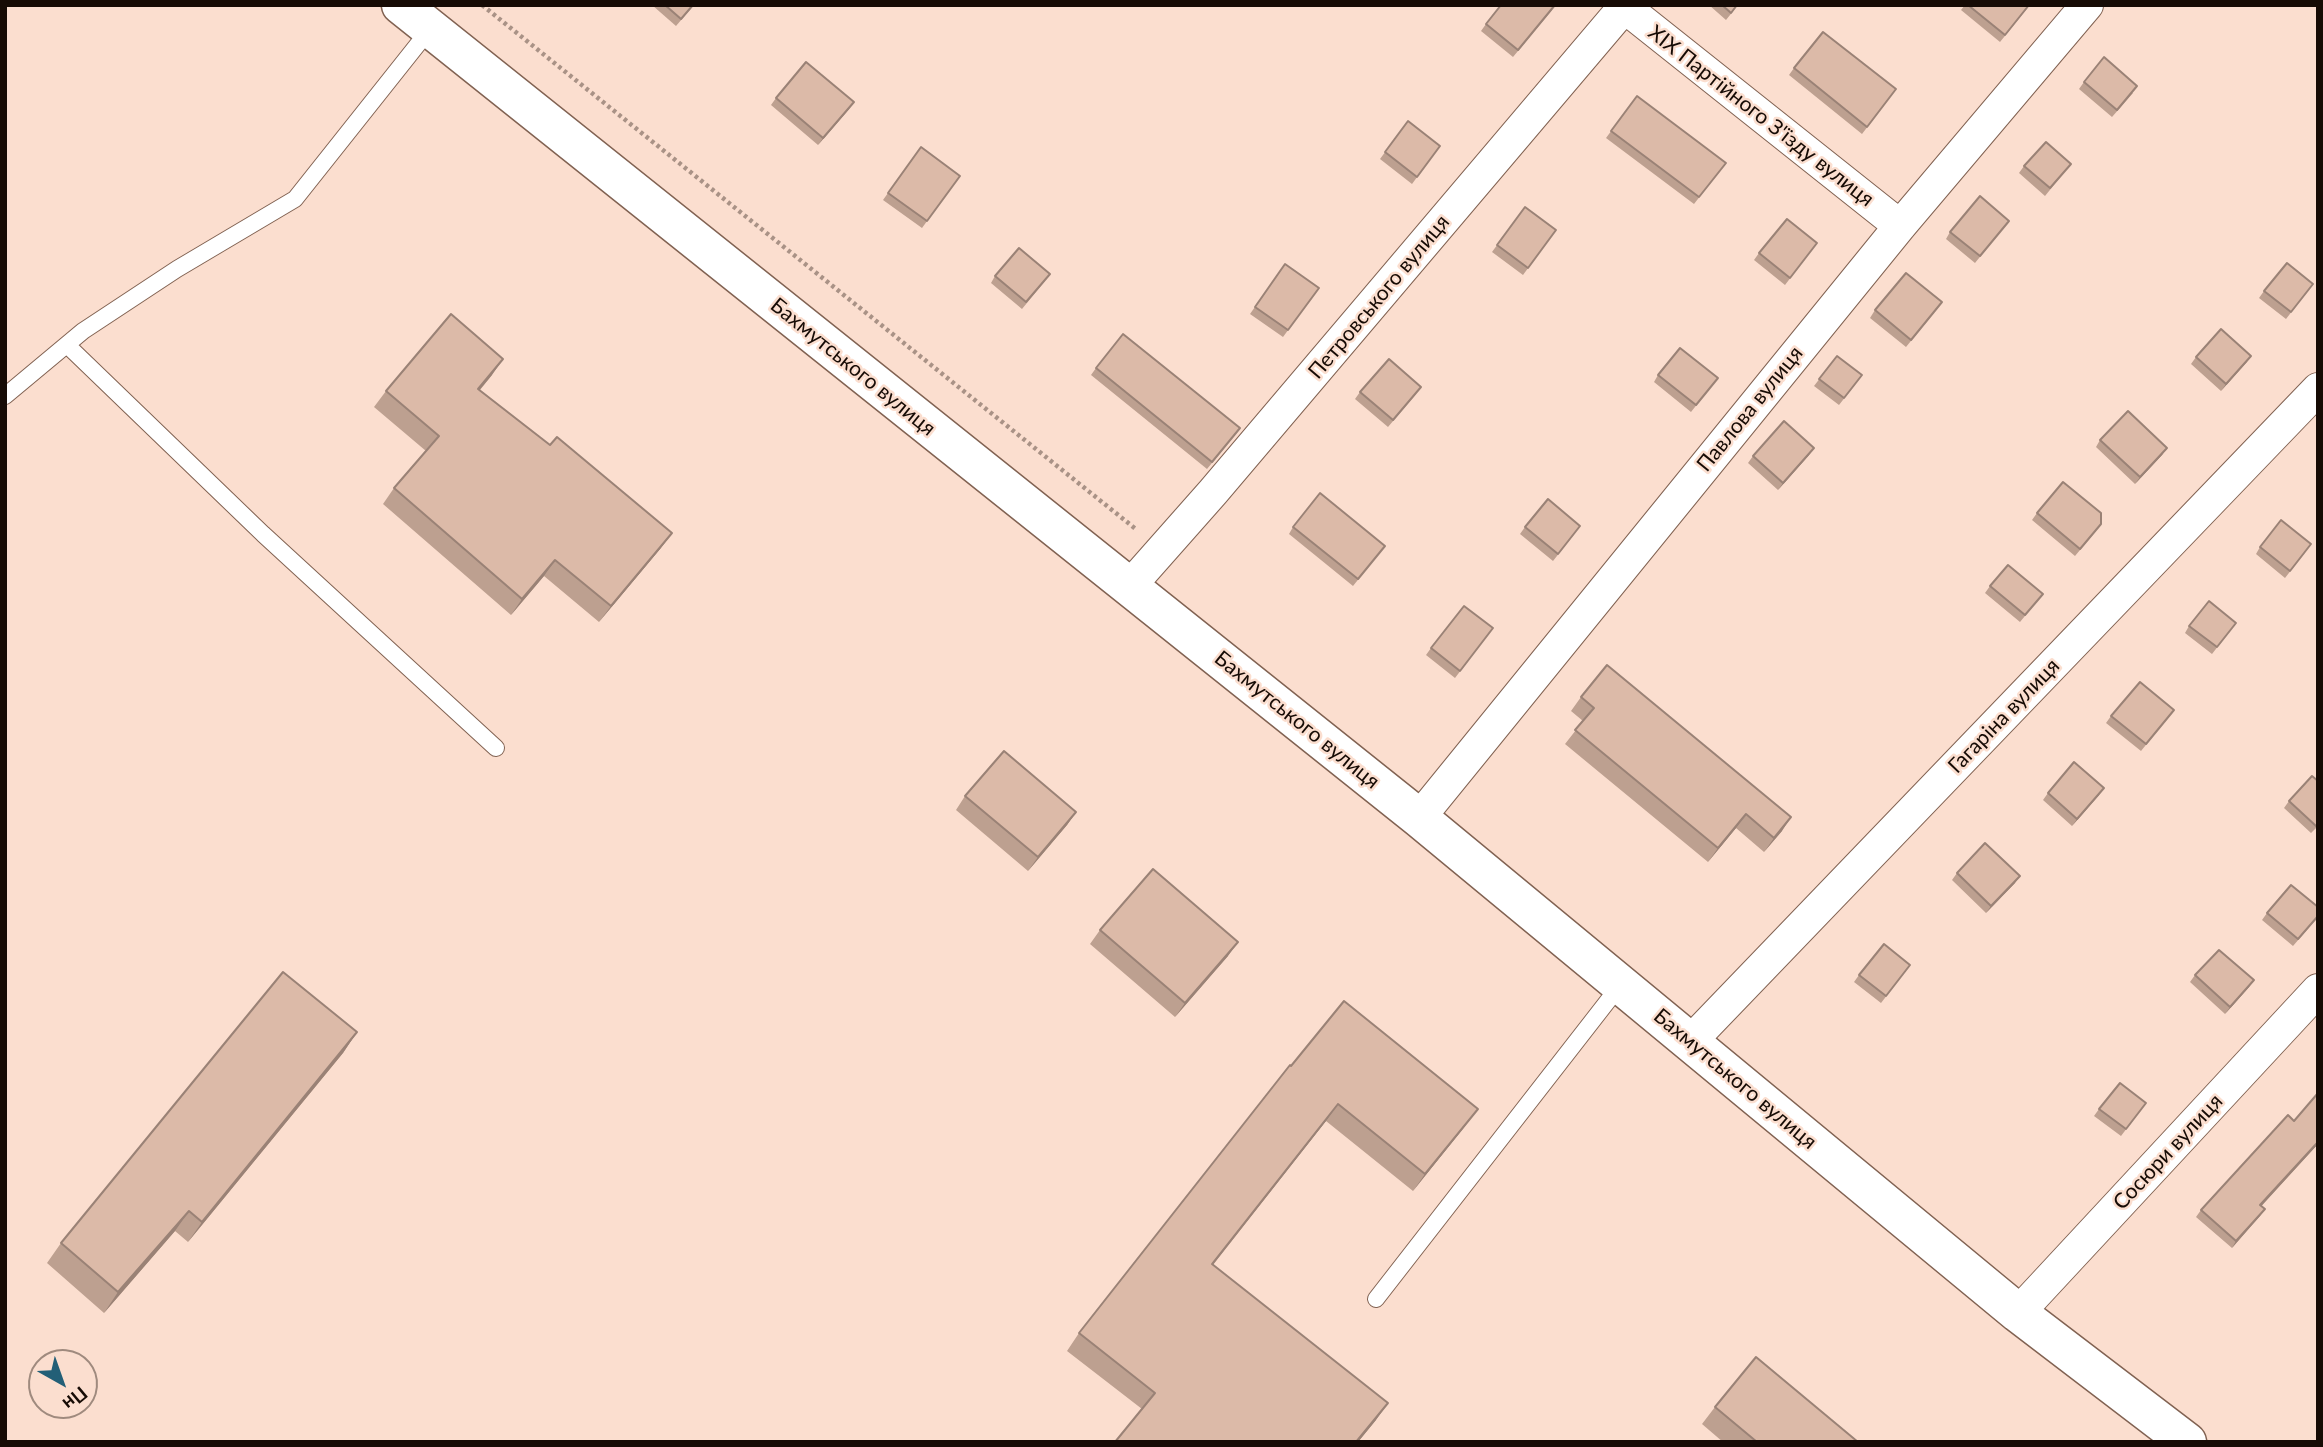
<!DOCTYPE html>
<html>
<head>
<meta charset="utf-8">
<style>
  body { margin:0 }
  #map { position:relative; width:2323px; height:1447px; overflow:hidden; background:#fbdecf; font-family:Lato,sans-serif }
  canvas { display:block }
  .frame { position:absolute; inset:0; border:7px solid #160b05; pointer-events:none }
  .north { position:absolute; left:28px; top:1349px; width:70px; height:70px; box-sizing:border-box; background:#fbdecf; border:2px solid #9f8a7e; border-radius:50%; rotate:140deg; font-size:19px; font-weight:700; line-height:28px; text-align:center; color:#160b05 }
  .north::after { content:''; display:block; margin:auto; width:24px; height:32px; background:#235f77; clip-path:polygon(50% 0,100% 100%,50% 72%,0 100%) }
</style>
</head>
<body>
<div id="map">
<canvas width="2323" height="1447"></canvas>
<div class="frame"></div>
<div class="north">Пн</div>
</div>
<script>
const ctx = document.querySelector('canvas').getContext('2d');
ctx.lineJoin = 'round';
function trace(path, color, width, dash) { ctx.strokeStyle = color; ctx.lineWidth = width; ctx.lineCap = dash ? 'butt' : 'round'; ctx.setLineDash(dash || []); ctx.stroke(path); }
function fillPath(path, color) { ctx.fillStyle = color; ctx.fill(path, 'evenodd'); }
function drawText(font, color, halo, rows, align = 'center') {
  ctx.font = font + ' Lato,sans-serif'; ctx.lineWidth = 5; ctx.setLineDash([]); ctx.textBaseline = 'middle'; ctx.strokeStyle = halo; ctx.fillStyle = color; for (const [text, x, y, turn = 0] of rows) {
    ctx.save(); ctx.translate(x, y); ctx.rotate((+turn || 0) * Math.PI / 180); ctx.textAlign = isNaN(turn) ? turn : align; if (halo) ctx.strokeText(text, 0, 0); ctx.fillText(text, 0, 0); ctx.restore();
  }
}
const path = new Path2D(`
  M482,5L1137,530`);
const service = new Path2D(`
  M67,345L263,534L496,748
  M5,396L83,331L177,269L295,199L430,29
  M1376,1299L1621,984`);
const minor = new Path2D(`
  M1622,5L1900,226
  M1129,587L1213,492L1626,5
  M1419,818L1900,226L2087,5
  M1690,1042L2318,389
  M2018,1313L2318,990`);
const secondary = new Path2D(`
  M401,5L1419,818L2018,1313L2187,1442`);
const wall = new Path2D(`
  M652,5H694L676,26Z
  M1709,5H1738L1726,20Z
  M1965,5H2030L2000,42L1961,10Z
  M1552,10L1513,57L1481,31L1486,24Z
  M1794,68L1891,96L1862,134L1789,75Z
  M2084,82L2133,93L2112,117L2079,89Z
  M1637,96L1726,163L1694,204L1606,138Z
  M776,98L849,109L818,145L771,105Z
  M1408,121L1440,146L1412,184L1380,159Z
  M921,147L960,176L922,228L883,200Z
  M2071,164L2045,196L2019,173L2024,166Z
  M1525,207L1556,230L1523,275L1492,252Z
  M2009,221L1975,263L1946,239L1950,232Z
  M1817,243L1785,285L1754,260L1759,253Z
  M1285,264L1319,288L1283,337L1250,314Z
  M995,276L1045,281L1022,309L991,283Z
  M2313,284L2286,319L2259,298L2264,291Z
  M1937,309L1906,347L1870,318L1875,310Z
  M1837,356L1857,382L1839,405L1814,386Z
  M2251,356L2221,391L2191,364L2196,357Z
  M1096,368L1235,435L1207,469L1091,375Z
  M492,375L480,390L550,445L672,533L660,549L599,622L544,576L511,615L383,504L394,488L426,451L374,407L386,391Z
  M1658,375L1718,378L1691,412L1654,382Z
  M1360,392L1416,394L1388,427L1355,399Z
  M2100,440L2167,448L2162,455L2135,484L2096,447Z
  M1809,455L1778,490L1748,463L1753,456Z
  M2037,513L2096,531L2075,556L2032,520Z
  M1293,527L1385,546L1353,586L1289,534Z
  M1525,527L1575,533L1553,561L1520,534Z
  M2260,547L2306,551L2285,578L2256,554Z
  M1990,586L2043,594L2020,622L1985,593Z
  M2236,623L2212,654L2185,633L2189,626Z
  M1493,628L1455,678L1426,655L1431,648Z
  M1581,697L1782,831L1764,852L1736,828L1708,862L1565,744L1583,721L1571,711Z
  M2174,710L2141,751L2106,723L2111,716Z
  M2048,793L2099,795L2072,826L2043,800Z
  M965,796L1076,812L1067,825L1028,871L956,810Z
  M2289,801L2318,826L2311,833L2284,808Z
  M1957,873L2015,883L1986,913L1952,880Z
  M2267,913L2318,917L2293,946L2262,920Z
  M1100,930L1228,956L1175,1017L1090,944Z
  M1905,972L1881,1003L1854,982L1859,975Z
  M2195,975L2249,987L2225,1014L2190,982Z
  M357,1032L343,1053L188,1242L175,1231L104,1313L47,1263L61,1243Z
  M1290,1065L1465,1126L1413,1191L1326,1121L1213,1265L1376,1420L1358,1442H1115L1142,1409L1067,1351L1079,1333Z
  M2318,1093V1144L2261,1206L2265,1209L2232,1248L2196,1217L2201,1210L2294,1121Z
  M2146,1103L2121,1136L2094,1116L2099,1109Z
  M1715,1407L1858,1442H1723L1702,1424Z`);
const shadedWall = new Path2D(`
  M854,102L849,109L818,145L823,138Z
  M2251,356L2246,363L2221,391L2226,384Z
  M503,359L492,375L467,405L478,389Z
  M1814,448L1809,455L1778,490L1783,483Z
  M2167,448L2162,455L2135,484L2140,477Z
  M672,533L660,549L599,622L611,606Z
  M555,560L544,576L511,615L522,599Z
  M2104,788L2099,795L2072,826L2077,819Z
  M1076,812L1067,825L1028,871L1038,857Z
  M1746,814L1736,828L1708,862L1718,848Z
  M1791,817L1782,831L1764,852L1774,838Z
  M2020,876L2015,883L1986,913L1991,906Z
  M1238,942L1228,956L1175,1017L1185,1003Z
  M2254,980L2249,987L2225,1014L2230,1007Z
  M357,1032L343,1053L188,1242L202,1222Z
  M1338,1104L1326,1121L1200,1281L1212,1264Z
  M1478,1109L1465,1126L1413,1191L1425,1174Z
  M2318,1142V1144L2256,1212L2260,1205Z
  M2265,1209L2260,1216L2232,1248L2236,1241Z
  M189,1211L175,1231L104,1313L118,1292Z
  M1388,1403L1376,1420L1358,1442H1356Z`);
const building = new Path2D(`
  M665,5H693L681,19Z
  M1501,5H1555L1518,50L1486,24Z
  M1722,5H1737L1731,13Z
  M1968,5H2029L2005,35Z
  M1823,32L1896,89L1867,127L1794,68Z
  M2104,57L2137,86L2117,110L2084,82Z
  M806,62L854,102L823,138L776,98Z
  M1637,96L1726,163L1699,197L1611,131Z
  M1408,121L1440,146L1417,177L1385,152Z
  M2046,142L2071,164L2050,188L2024,166Z
  M921,147L960,176L927,221L888,193Z
  M1980,196L2009,221L1980,256L1950,232Z
  M1525,207L1556,230L1528,268L1497,245Z
  M1787,219L1817,243L1790,278L1759,253Z
  M1019,248L1050,274L1026,302L995,276Z
  M2287,263L2313,284L2291,312L2264,291Z
  M1285,264L1319,288L1288,330L1255,307Z
  M1906,273L1942,302L1911,340L1875,310Z
  M451,314L503,359L478,389L550,445L557,437L672,533L611,606L555,560L522,599L394,488L439,436L386,391Z
  M2221,329L2251,356L2226,384L2196,357Z
  M1123,334L1240,428L1212,462L1096,368Z
  M1680,348L1718,378L1696,405L1658,375Z
  M1837,356L1862,375L1844,398L1819,379Z
  M1389,359L1421,387L1393,420L1360,392Z
  M2128,411L2167,448L2140,477L2100,440Z
  M1784,421L1814,448L1783,483L1753,456Z
  M2063,482L2101,513V524L2080,549L2037,513Z
  M1320,493L1385,546L1358,579L1293,527Z
  M1548,499L1580,526L1558,554L1525,527Z
  M2281,520L2311,544L2290,571L2260,547Z
  M2008,565L2043,594L2025,615L1990,586Z
  M2209,601L2236,623L2217,647L2189,626Z
  M1464,606L1493,628L1460,671L1431,648Z
  M1607,665L1791,817L1774,838L1746,814L1718,848L1575,730L1594,708L1581,697Z
  M2140,682L2174,710L2146,744L2111,716Z
  M1004,751L1076,812L1038,857L965,796Z
  M2074,762L2104,788L2077,819L2048,793Z
  M2312,776L2318,781V824L2316,826L2289,801Z
  M1985,843L2020,876L1991,906L1957,873Z
  M1153,869L1238,942L1185,1003L1100,930Z
  M2291,885L2318,907V916L2298,939L2267,913Z
  M1884,944L1910,965L1886,996L1859,975Z
  M2219,950L2254,980L2230,1007L2195,975Z
  M283,972L357,1032L202,1222L189,1211L118,1292L61,1243Z
  M1344,1001L1478,1109L1425,1174L1338,1104L1212,1264L1388,1403L1356,1442H1115L1155,1393L1079,1333L1290,1065L1291,1066Z
  M2120,1083L2146,1103L2126,1129L2099,1109Z
  M2318,1093V1142L2260,1205L2265,1209L2236,1241L2201,1210L2288,1115L2294,1121Z
  M1756,1357L1858,1442H1757L1715,1407Z`);
const streetNames = [
  ["XIX Партійного З'їзду вулиця",1761,116,38],
  ["Петровського вулиця",1379,297,-50],
  ["Бахмутського вулиця",853,367,39],
  ["Павлова вулиця",1750,409,-51],
  ["Гагаріна вулиця",2004,716,-46],
  ["Бахмутського вулиця",1297,720,39],
  ["Бахмутського вулиця",1735,1079,40],
  ["Сосюри вулиця",2168,1152,-47]
];
trace(service, '#816252', 18);
trace(minor, '#816252', 34);
trace(secondary, '#816252', 41);
trace(path, '#a99286', 4.5, [3.5, 3.5]);
trace(service, '#fff', 16);
trace(minor, '#fff', 32);
trace(secondary, '#fff', 38);
fillPath(wall, '#bda090');
fillPath(shadedWall, '#9a8276');
fillPath(building, '#dcbaa8');
trace(building, '#9a8276', 2);
drawText('21px', '#160b05', '#fbdecf', streetNames);
</script>
</body>
</html>
